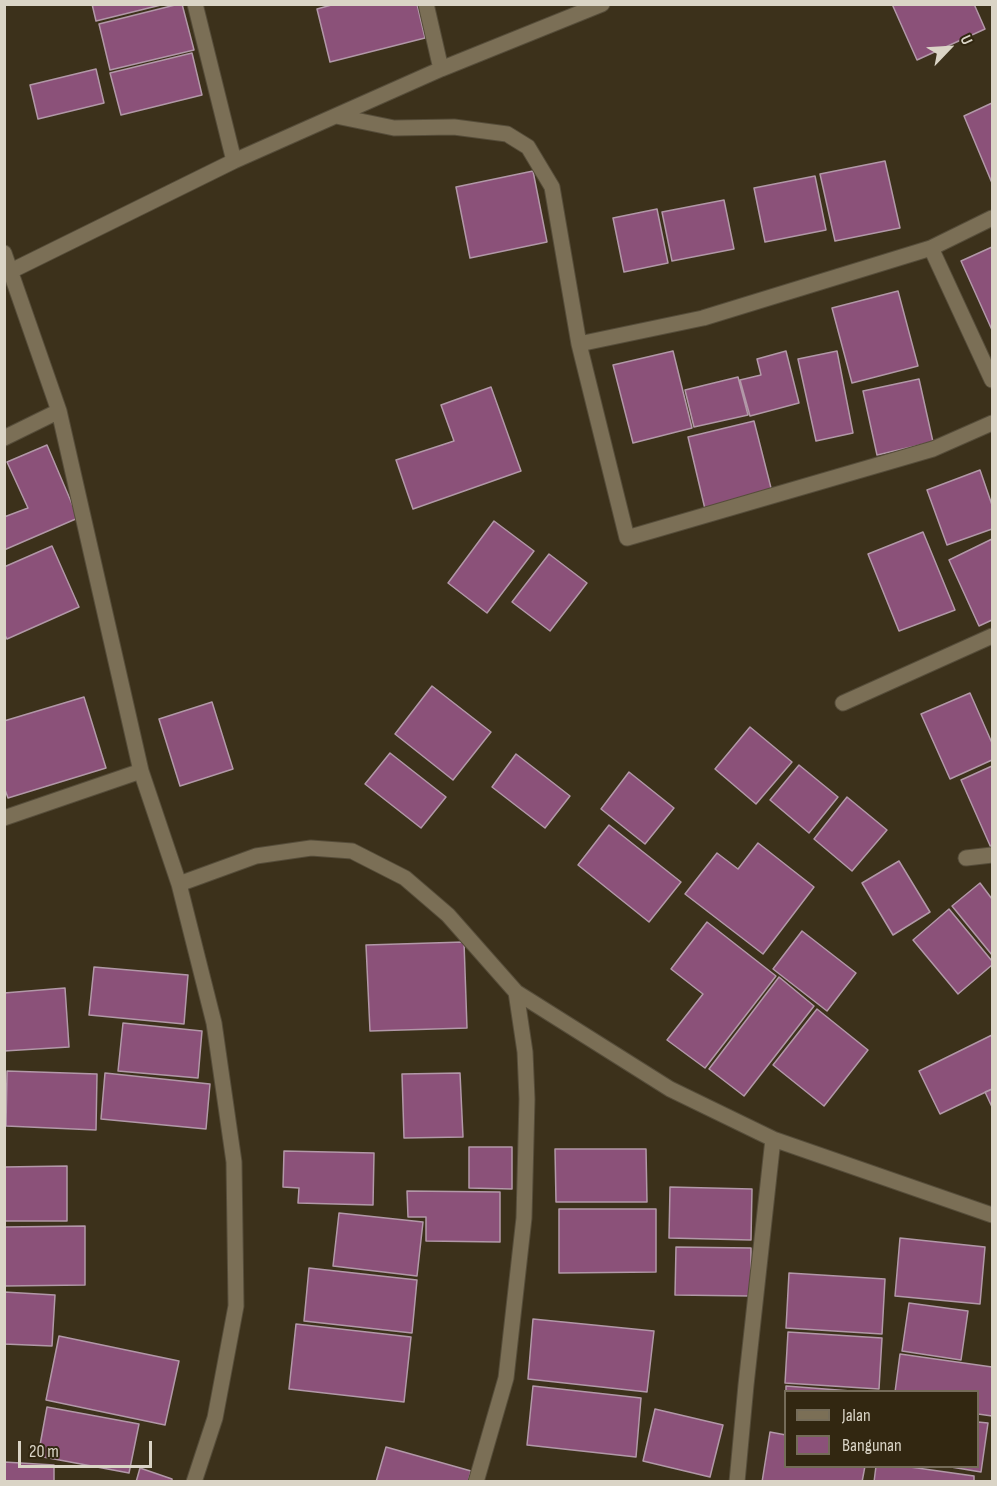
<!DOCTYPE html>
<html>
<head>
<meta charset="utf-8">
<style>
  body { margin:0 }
  #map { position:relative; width:997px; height:1486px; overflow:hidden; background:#3c311b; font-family:"Sofia Sans Condensed",sans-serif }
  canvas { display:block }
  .frame { position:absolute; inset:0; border:6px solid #dad4c6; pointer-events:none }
  .legend { position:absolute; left:784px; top:1390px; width:195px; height:78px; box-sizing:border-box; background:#322711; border:2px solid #756c59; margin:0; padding:8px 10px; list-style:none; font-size:18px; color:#dad4c6 }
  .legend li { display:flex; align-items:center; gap:12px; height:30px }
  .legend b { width:30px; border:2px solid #756c59 }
  .north { position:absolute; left:919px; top:18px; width:60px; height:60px; -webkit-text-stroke:4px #322711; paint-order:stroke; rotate:65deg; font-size:16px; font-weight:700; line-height:24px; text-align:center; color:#dad4c6 }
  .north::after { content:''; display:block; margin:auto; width:21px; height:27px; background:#dad4c6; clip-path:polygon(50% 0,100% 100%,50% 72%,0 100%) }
  .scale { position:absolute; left:18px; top:1441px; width:134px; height:27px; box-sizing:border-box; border:3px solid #dad4c6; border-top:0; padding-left:8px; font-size:18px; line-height:21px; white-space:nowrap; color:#dad4c6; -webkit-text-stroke:4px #322711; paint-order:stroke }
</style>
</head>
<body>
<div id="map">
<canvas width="997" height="1486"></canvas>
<div class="frame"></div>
<ul class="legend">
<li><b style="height:8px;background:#7b6f56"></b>Jalan</li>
<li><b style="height:16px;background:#8b5179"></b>Bangunan</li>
</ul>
<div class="north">U</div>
<div class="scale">20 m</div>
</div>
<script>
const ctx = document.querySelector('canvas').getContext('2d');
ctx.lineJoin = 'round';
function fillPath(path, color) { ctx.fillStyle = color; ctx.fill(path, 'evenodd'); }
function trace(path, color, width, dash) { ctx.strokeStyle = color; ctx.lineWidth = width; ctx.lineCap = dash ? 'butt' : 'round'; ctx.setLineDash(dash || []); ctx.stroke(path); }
const building = new Path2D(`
  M92,4H165L96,21Z
  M179,4H182L194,50L110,70L99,24Z
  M335,4H417L425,38L330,62L317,9Z
  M892,4H974L985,29L917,60Z
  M192,53L202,95L121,115L110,73Z
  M96,69L104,103L38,119L30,85Z
  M992,103V183L964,116Z
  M885,161L900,228L835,241L820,174Z
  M533,171L547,242L470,258L456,187Z
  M815,176L826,230L765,242L754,188Z
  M724,200L734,249L672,261L662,212Z
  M657,209L668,263L624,272L613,218Z
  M992,247V330L961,261Z
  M898,291L918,366L852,383L832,308Z
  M673,351L692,428L633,443L613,365Z
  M786,351L799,403L750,416L740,380L761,375L757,359Z
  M837,351L853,433L816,441L798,359Z
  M738,377L748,415L694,427L685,390Z
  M919,379L933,442L877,455L863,391Z
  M491,387L521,471L413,509L396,460L454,441L441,405Z
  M754,421L772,492L705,509L688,437Z
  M47,445L78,518L4,550V517L28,508L7,462Z
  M980,470L992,505V529L947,545L927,490Z
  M494,521L534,551L487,613L448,583Z
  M923,532L955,610L899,631L868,554Z
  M992,539V620L979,626L949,560Z
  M52,546L79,607L7,639L4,634V567Z
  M549,554L587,583L550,631L512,602Z
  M432,686L491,732L453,780L395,734Z
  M970,693L992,743V760L950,779L921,714Z
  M84,697L106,768L8,798L4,787V721Z
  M212,702L233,769L180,786L159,719Z
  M750,727L792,762L756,804L715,769Z
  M390,753L446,797L421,828L365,784Z
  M516,754L570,796L545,828L492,787Z
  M799,765L838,797L809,833L770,800Z
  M992,766V850L961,780Z
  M629,772L674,808L645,844L601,809Z
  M847,797L887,830L852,871L814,839Z
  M609,825L681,882L649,922L578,865Z
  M758,843L814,887L763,954L685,894L717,853L738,869Z
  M899,861L930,912L893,935L862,883Z
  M980,883L992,899V955L952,906Z
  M949,909L992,961V965L958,994L913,940Z
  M707,922L776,976L705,1068L667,1040L703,994L671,969Z
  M802,931L856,973L827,1011L773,969Z
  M464,942L467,1028L370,1031L366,945Z
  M94,967L188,975L184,1024L89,1015Z
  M779,977L814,1006L744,1096L709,1069Z
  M65,988L69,1047L4,1051V993Z
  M817,1009L868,1050L824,1106L773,1065Z
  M123,1023L202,1031L198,1078L118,1071Z
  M992,1035V1089L940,1114L919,1071Z
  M7,1071L97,1074L96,1130L6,1126Z
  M105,1073L210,1084L206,1129L101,1119Z
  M460,1073L463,1137L404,1138L402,1074Z
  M992,1089V1107L985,1092Z
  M469,1147H512V1189L469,1188Z
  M555,1149H646L647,1202H556Z
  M284,1151L374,1153L373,1205L298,1203L299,1188L283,1187Z
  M67,1166V1221H4V1167Z
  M670,1187L752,1189L751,1240L669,1238Z
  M407,1191L500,1192V1242L426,1241V1217H408Z
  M559,1209H656V1272L559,1273Z
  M339,1213L423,1222L417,1276L333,1266Z
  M85,1226V1285L4,1286V1227Z
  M900,1238L985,1247L980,1304L895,1296Z
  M676,1247L751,1248V1296L675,1295Z
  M309,1268L417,1280L412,1333L304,1321Z
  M789,1273L885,1279L882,1334L786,1328Z
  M4,1292L55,1295L52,1346L4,1344Z
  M909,1303L968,1311L961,1360L902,1351Z
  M533,1319L654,1331L647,1392L528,1379Z
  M296,1324L411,1337L404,1402L289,1389Z
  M788,1332L882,1338L879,1389L785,1383Z
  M59,1336L179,1361L165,1425L46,1400Z
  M900,1354L992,1367V1416L978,1414V1392H895Z
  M533,1386L641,1398L636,1457L527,1445Z
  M786,1386L864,1392H786Z
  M47,1407L139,1424L129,1473L38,1456Z
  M655,1409L723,1425L710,1477L643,1461Z
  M978,1422L988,1423L981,1472L945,1466H978Z
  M770,1432L786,1435V1466H865L862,1482H762Z
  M386,1447L471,1471L468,1482H376Z
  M4,1462L54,1465V1482H4Z
  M876,1466H903L974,1476V1482H874Z
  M140,1468L172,1479V1482H136Z`);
const minor = new Path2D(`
  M195,4L234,161
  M426,4L441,69
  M336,116L394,128L454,127L507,134L528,147L552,187L579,344L627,538L933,449L992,423
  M931,248L992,380
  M4,253L59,411L141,771L179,884L214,1023L234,1162L236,1306L215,1418L194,1482
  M11,271L234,161L441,69L602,4
  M579,344L703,318L931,248L992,218
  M4,438L59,411
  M843,703L992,636
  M4,818L141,771
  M966,858L992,855
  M179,884L256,856L311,848L352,851L405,878L448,915L516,992L670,1089L773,1139L746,1385L737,1482
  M773,1139L992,1215
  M476,1482L506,1378L524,1218L527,1099L525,1052L516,992`);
fillPath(building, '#8b5179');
trace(building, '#b298a8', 1.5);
trace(minor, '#564d3a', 17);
trace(minor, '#7b6f56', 15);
</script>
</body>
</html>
